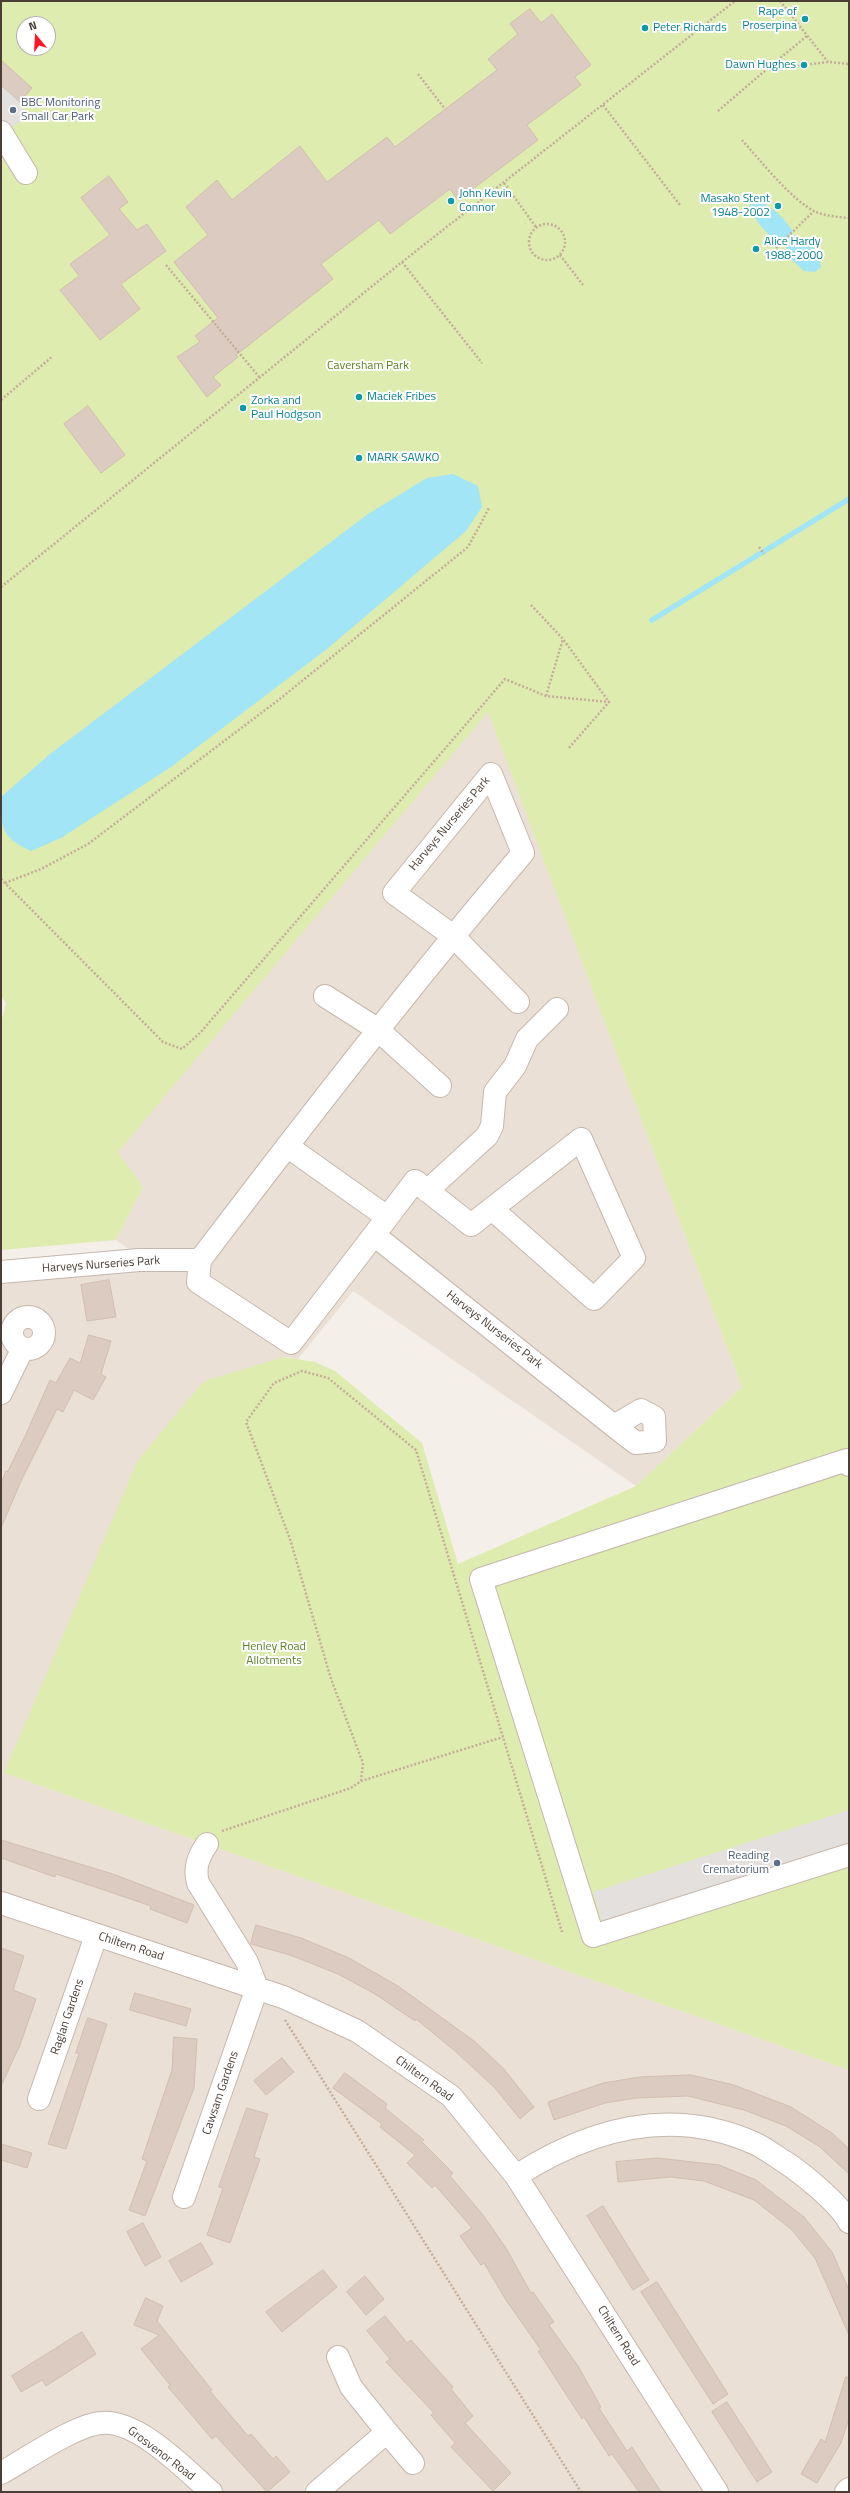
<!DOCTYPE html>
<html>
<head>
<meta charset="utf-8">
<style>
  body { margin:0 }
  #map { position:relative; width:850px; height:2493px; overflow:hidden; background:#f5efe9; font-family:"Titillium Web",sans-serif }
  canvas { display:block }
  .frame { position:absolute; inset:0; border:2px solid #4a3e36; pointer-events:none }
  .north { position:absolute; left:16px; top:16px; width:40px; height:40px; box-sizing:border-box; background:#fff; border:1px solid #b7b2af; border-radius:50%; rotate:342deg; font-size:11px; font-weight:700; line-height:16px; text-align:center; color:#4a3e36 }
  .north::after { content:''; display:block; margin:auto; width:14px; height:18px; background:#ff1624; clip-path:polygon(50% 0,100% 100%,50% 72%,0 100%) }
</style>
</head>
<body>
<div id="map">
<canvas width="850" height="2493"></canvas>
<div class="frame"></div>
<div class="north">N</div>
</div>
<script>
const ctx = document.querySelector('canvas').getContext('2d');
ctx.lineJoin = 'round';
function fillPath(path, color) { ctx.fillStyle = color; ctx.fill(path, 'evenodd'); }
function trace(path, color, width, dash) { ctx.strokeStyle = color; ctx.lineWidth = width; ctx.lineCap = dash ? 'butt' : 'round'; ctx.setLineDash(dash || []); ctx.stroke(path); }
function drawText(font, color, halo, rows, align = 'center') {
  ctx.font = font + ' "Titillium Web",sans-serif'; ctx.lineWidth = 4; ctx.setLineDash([]); ctx.textBaseline = 'middle'; ctx.strokeStyle = halo; ctx.fillStyle = color; for (const [text, x, y, turn = 0] of rows) {
    ctx.save(); ctx.translate(x, y); ctx.rotate((+turn || 0) * Math.PI / 180); ctx.textAlign = isNaN(turn) ? turn : align; if (halo) ctx.strokeText(text, 0, 0); ctx.fillText(text, 0, 0); ctx.restore();
  }
}
const residential = new Path2D(`
  M488,711L742,1387L636,1486L353,1291L298,1359L284,1357L4,1773L849,2070V2492H1V1281L111,1271L161,1272L116,1240L143,1187L117,1152Z`);
const green = new Path2D(`
  M1,1H849V2070L4,1773L138,1460L204,1381L284,1357L315,1362L335,1371L422,1443L458,1564L636,1486L742,1387L488,712L118,1152L143,1187L116,1240L1,1250V1023L6,1003L1,996ZM24,24H48V48H24Z`);
const parking = new Path2D(`
  M1,85L20,102L28,117L1,134Z
  M849,1810V1849L604,1927L593,1892Z`);
const water = new Path2D(`
  M757,200C774,208 783,216 793,232L781,244C766,233 757,224 749,206Z
  M795,235C810,242 820,251 821,267L815,272L804,271L790,258L785,245L789,239Z
  M453,474L478,486L482,507L466,531L327,649L171,767L61,838L31,851C1,837 1,829 1,797L50,754L368,514L427,478Z`);
const stream = new Path2D(`
  M787,238L789,239
  M652,620L849,499`);
const building = new Path2D(`
  M530,9L541,23L552,14L591,65L575,77L581,85L527,125L538,140L458,200L450,189L390,234L379,220L321,264L333,279L236,355L238,357L213,377L221,385L207,397L177,357L200,342L195,336L218,318L174,262L208,235L186,207L217,180L232,200L300,146L327,182L387,137L395,147L497,70L488,59L518,34L510,24Z
  M1,60L32,88L20,102L1,85Z
  M109,176L128,202L119,209L137,230L147,224L166,251L121,284L140,309L100,340L60,290L79,276L70,264L110,235L81,198Z
  M88,406L125,455L101,473L64,424Z
  M109,1280L116,1317L87,1321L81,1285Z
  M89,1335L111,1341L101,1374L106,1377L93,1400L74,1390L63,1412L57,1409L21,1481L1,1528V1483L6,1471H8L26,1434L50,1380L56,1383L70,1358L80,1363Z
  M1,1840L113,1874L194,1905L187,1923L150,1909L151,1906L101,1889L56,1874L55,1877L1,1858Z
  M256,1925L301,1938L349,1958L398,1986L474,2041L503,2068L534,2107L520,2119L495,2088L455,2051L416,2019L415,2021L375,1994L338,1974L290,1955L251,1944Z
  M1,1948L24,1956L13,1990L36,1999L20,2045L1,2086Z
  M135,1993L191,2009L186,2026L130,2010Z
  M88,2018L107,2024L66,2149L48,2144L79,2054L76,2053Z
  M174,2037L197,2039L194,2088L145,2216L129,2210L147,2161L142,2159L172,2070Z
  M282,2058L294,2072L266,2095L254,2081Z
  M345,2073L387,2104L385,2108L424,2140L422,2142L453,2173L450,2176L483,2215L506,2248L531,2293L533,2292L554,2322L549,2325L578,2366L601,2407L599,2408L627,2451L632,2447L661,2492H639L612,2454L609,2456L584,2417L582,2419L538,2351L541,2350L506,2300L484,2263L481,2265L460,2236L472,2228L435,2185L432,2188L407,2163L415,2155L380,2127L382,2124L333,2088Z
  M691,2075L734,2085L791,2107L832,2133L849,2149V2174L820,2147L786,2126L744,2110L688,2096L636,2098L605,2103L554,2120L548,2102L603,2083L640,2077Z
  M247,2108L268,2114L254,2157L260,2159L230,2243L207,2235L223,2188L219,2187Z
  M1,2144L32,2153L27,2168L1,2160Z
  M658,2158L719,2165L756,2180L804,2217L832,2252L849,2290V2335L815,2258L791,2229L754,2200L704,2181L670,2177L618,2182L616,2162Z
  M603,2206L649,2280L633,2290L587,2216Z
  M143,2223L161,2257L145,2266L127,2232Z
  M201,2243L213,2264L181,2282L169,2261Z
  M323,2270L337,2287L282,2332L266,2312Z
  M365,2276L384,2299L366,2315L347,2292Z
  M657,2282L728,2394L713,2404L641,2292Z
  M146,2298L163,2306L157,2321L212,2390L210,2391L248,2436L251,2434L273,2459L276,2456L290,2472L267,2492L216,2436L212,2439L168,2387L170,2385L141,2349L159,2335L134,2325Z
  M385,2316L407,2343L411,2340L453,2387L451,2389L473,2416L465,2423L511,2473L493,2491L451,2447L455,2443L431,2415L434,2413L386,2362L390,2359L367,2331Z
  M82,2332L96,2354L46,2386L42,2380L21,2392L12,2376Z
  M846,2377H849V2418L841,2443L817,2483L801,2474L821,2439L825,2442Z
  M727,2402L772,2472L757,2482L712,2412Z`);
const path = new Path2D(`
  M780,1L828,62
  M768,68L807,36
  M418,74L445,109
  M603,105L680,205
  M718,111L767,69L829,62L849,64
  M742,140C760,160 792,201 816,212C826,216 838,217 849,218
  M504,183L536,227
  M529 242a18 18 0 1 1 36 0a18 18 0 1 1-36 0Z
  M776,248L814,211
  M560,255L583,285
  M402,262L482,363
  M166,265L260,378
  M1,400L53,356
  M759,547L764,554
  M1,587L402,262L735,1
  M531,605L563,639L609,702
  M546,696L563,639
  M1,879L163,1042L182,1049L200,1033L505,679L546,696L609,702L568,749
  M5,883L41,869L88,844L281,698L468,547L489,508
  M361,1781L363,1763L331,1679L290,1539L246,1422L274,1383L302,1371L328,1378L416,1450L562,1932
  M222,1831L351,1788L361,1781L503,1737
  M285,2020L581,2492`);
const minor = new Path2D(`
  M1,132L26,173
  M325,996L377,1029L440,1086
  M518,1002L453,936L394,893L491,774L523,853C411,985 305,1122 200,1260L198,1282L291,1343L374,1235L614,1426L636,1443L655,1441L654,1417L641,1410L614,1426
  M287,1146L387,1217
  M427,1191L487,1136L492,1126L495,1092L515,1066L527,1039L557,1009
  M374,1235L415,1181L471,1225L581,1139L634,1258L594,1299L492,1209
  M1,1272L139,1260H200
  M12 1333a16 16 0 1 1 32 0a16 16 0 1 1-32 0Z
  M1,1393L23,1348
  M849,1465L847,1460L481,1579L593,1936L849,1855
  M1,1903L283,1997L357,2031L451,2096L516,2176L717,2492
  M39,2099L96,1936
  M516,2176C589,2129 671,2106 754,2143C765,2148 775,2156 785,2162C803,2174 839,2203 849,2222
  M184,2197L257,1988L247,1962L198,1883C194,1868 198,1857 207,1844
  M387,2432L413,2463
  M1,2473C25,2460 76,2424 102,2423C138,2420 185,2469 211,2492
  M317,2492L387,2432L351,2387L338,2357
  M846,2492L849,2489`);
const markers = [
  [805,19,4,"#0f9aa8"],
  [645,28,4,"#0f9aa8"],
  [804,65,4,"#0f9aa8"],
  [13,110,4,"#5c6f8a"],
  [451,201,4,"#0f9aa8"],
  [778,206,4,"#0f9aa8"],
  [756,249,4,"#0f9aa8"],
  [359,397,4,"#0f9aa8"],
  [243,408,4,"#0f9aa8"],
  [359,458,4,"#0f9aa8"],
  [777,1863,4,"#5c6f8a"]
];
const cultureNames = [
  ["Rape of",797,12,"right"],
  ["Proserpina",797,26,"right"],
  ["Peter Richards",653,28],
  ["Dawn Hughes",796,65,"right"],
  ["John Kevin",459,194],
  ["Connor",459,208],
  ["Masako Stent",770,199,"right"],
  ["1948-2002",770,213,"right"],
  ["Alice Hardy",764,242],
  ["1988-2000",764,256],
  ["Maciek Fribes",367,397],
  ["Zorka and",251,401],
  ["Paul Hodgson",251,415],
  ["MARK SAWKO",367,458]
];
const serviceNames = [
  ["BBC Monitoring",21,103],
  ["Small Car Park",21,117],
  ["Reading",769,1856,"right"],
  ["Crematorium",769,1870,"right"]
];
const parkNames = [
  ["Caversham Park",368,366],
  ["Henley Road",274,1647],
  ["Allotments",274,1661]
];
const streetNames = [
  ["Harveys Nurseries Park",450,824,-50],
  ["Harveys Nurseries Park",101,1265,-4],
  ["Harveys Nurseries Park",494,1330,38],
  ["Chiltern Road",131,1947,18],
  ["Raglan Gardens",68,2017,-71],
  ["Chiltern Road",424,2079,36],
  ["Cawsam Gardens",221,2093,-71],
  ["Chiltern Road",618,2336,58],
  ["Grosvenor Road",161,2454,37]
];
fillPath(residential, '#eae0d6');
fillPath(green, '#deecaf');
fillPath(parking, '#e4e0de');
fillPath(water, '#a1e5f6');
trace(stream, '#a1e5f6', 5.5);
fillPath(building, '#dbcbc0');
trace(building, '#d3beb0', 1);
trace(minor, '#c5b7ad', 24);
trace(path, '#c5ad9a', 2.5, [2, 2]);
trace(minor, '#fff', 22);
for (const [x, y, r, color] of markers) { const dot = new Path2D(); dot.arc(x, y, r, 0, 2 * Math.PI); ctx.fillStyle = color; ctx.fill(dot); trace(dot, '#fff', 1.5); }
drawText('12px', '#0d838f', '#fff', cultureNames, 'left');
drawText('12px', '#4e5e75', '#fff', serviceNames, 'left');
drawText('12px', '#5b8124', '#fff', parkNames);
drawText('12px', '#4a3e36', '#fff', streetNames);
</script>
</body>
</html>
